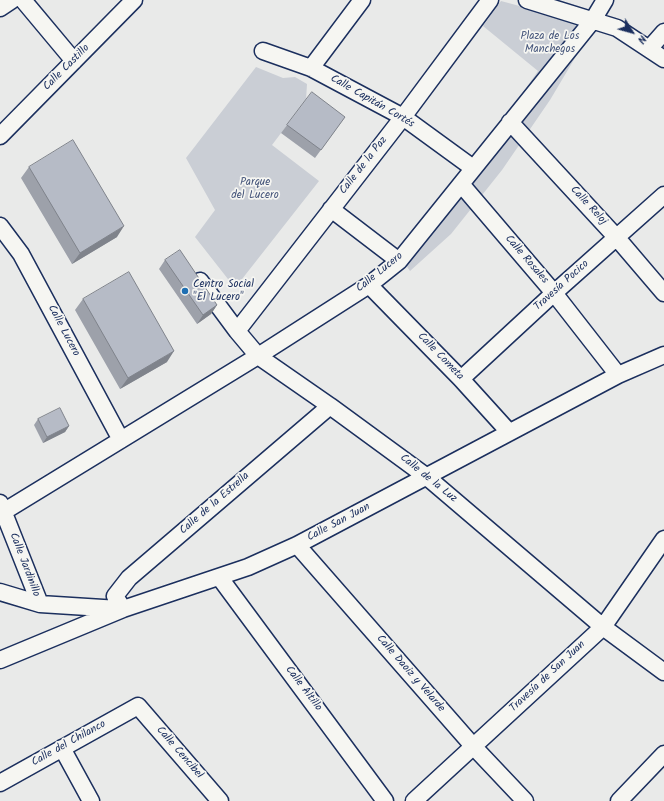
<!DOCTYPE html>
<html>
<head>
<meta charset="utf-8">
<style>
  body { margin:0 }
  #map { position:relative; width:664px; height:801px; overflow:hidden; background:#e9eae9; font-family:Kalam,sans-serif }
  canvas { display:block }
  .north { position:absolute; left:612px; top:12px; width:40px; height:40px; -webkit-text-stroke:3px #f6f6f2; paint-order:stroke; rotate:127deg; font-size:11px; font-weight:700; line-height:16px; text-align:center; color:#1b2f5e }
  .north::after { content:''; display:block; margin:auto; width:14px; height:18px; background:#1b2f5e; clip-path:polygon(50% 0,100% 100%,50% 72%,0 100%) }
</style>
</head>
<body>
<div id="map">
<canvas width="664" height="801"></canvas>
<div class="north">N</div>
</div>
<script>
const ctx = document.querySelector('canvas').getContext('2d');
ctx.lineJoin = 'round';
function fillPath(path, color) { ctx.fillStyle = color; ctx.fill(path, 'evenodd'); }
function trace(path, color, width, dash) { ctx.strokeStyle = color; ctx.lineWidth = width; ctx.lineCap = dash ? 'butt' : 'round'; ctx.setLineDash(dash || []); ctx.stroke(path); }
function drawText(font, color, halo, rows, align = 'center') {
  ctx.font = font + ' Kalam,sans-serif'; ctx.lineWidth = 3.5; ctx.setLineDash([]); ctx.textBaseline = 'middle'; ctx.strokeStyle = halo; ctx.fillStyle = color; for (const [text, x, y, turn = 0] of rows) {
    ctx.save(); ctx.translate(x, y); ctx.rotate((+turn || 0) * Math.PI / 180); ctx.textAlign = isNaN(turn) ? turn : align; if (halo) ctx.strokeText(text, 0, 0); ctx.fillText(text, 0, 0); ctx.restore();
  }
}
const green = new Path2D(`
  M501,1L594,26L550,100L502,170L451,234L410,271L400,257L502,122L538,71L483,26Z
  M256,67L283,78L295,77L307,84L306,100L272,145L319,181L235,288L195,237L215,210L186,158Z`);
const minor = new Path2D(`
  M23,0L74,61
  M527,0L617,28L664,59
  M0,8L12,0
  M649,49L664,32
  M263,51L311,68L403,117L473,168
  M311,68L362,0
  M510,122L617,238L664,293
  M0,136L134,0
  M461,184L554,293L618,375
  M331,209L399,261
  M0,226L21,254L121,440
  M200,281L237,331L258,356L330,406L427,477L603,627L664,672
  M369,285L461,379L509,432
  M237,331L403,117L490,0
  M461,379L554,293L664,195
  M0,503L40,604
  M0,514L258,356L369,285L399,261L593,20L605,0
  M297,545L473,746L525,801
  M220,578L385,801
  M0,592L40,604L119,609
  M123,609L115,596L129,578L330,406
  M0,660L123,609L248,567L297,545L618,375L664,355
  M62,748L91,801
  M0,783L138,706L220,801
  M414,801L603,627L664,539
  M619,801L664,754`);
const wall = new Path2D(`
  M345,117L315,158L281,133L287,125Z
  M29,167L117,237L72,264L21,178Z
  M165,260L217,305L211,314L197,324L159,269Z
  M83,299L167,362L120,389L75,310Z
  M38,419L69,426L65,432L43,443L34,425Z`);
const shadedWall = new Path2D(`
  M124,226L117,237L72,264L80,253Z
  M217,305L211,314L197,324L203,315Z
  M174,351L167,362L120,389L128,378Z
  M69,426L65,432L43,443L47,437Z`);
const building = new Path2D(`
  M312,92L345,117L321,150L287,125Z
  M73,140L124,226L80,253L29,167Z
  M180,250L217,305L203,315L165,260Z
  M129,272L174,351L128,378L83,299Z
  M60,408L69,426L47,437L38,419Z`);
const markers = [
  [185,291,4,"#1f6fb2"]
];
const parkNames = [
  ["Plaza de Los",550,37],
  ["Manchegos",550,50],
  ["Parque",255,183],
  ["del Lucero",255,196]
];
const streetNames = [
  ["Calle Castillo",67,68,-45],
  ["Calle Capitán Cortés",372,102,30],
  ["Calle de la Paz",364,166,-52],
  ["Calle Reloj",588,206,47],
  ["Calle Rosales",526,260,49],
  ["Calle Lucero",380,273,-39],
  ["Travesía Pocico",562,286,-42],
  ["Calle Lucero",63,331,62],
  ["Calle Cometa",440,357,46],
  ["Calle de la Luz",428,479,39],
  ["Calle de la Estrella",215,504,-41],
  ["Calle San Juan",339,523,-28],
  ["Calle Jardinillo",24,565,69],
  ["Calle Daoiz y Velarde",410,674,49],
  ["Travesía de San Juan",548,677,-43],
  ["Calle Altillo",303,689,53],
  ["Calle del Chilanco",69,744,-29],
  ["Calle Cencibel",179,753,49]
];
const poiNames = [
  ["Centro Social",193,285],
  ["\"El Lucero\"",193,298]
];
fillPath(green, '#caced5');
trace(minor, '#1b2f5e', 19);
trace(minor, '#f6f6f2', 16);
fillPath(wall, '#9da1aa');
fillPath(shadedWall, '#7f838b');
fillPath(building, '#b6bbc6');
trace(building, '#7f838b', 1);
for (const [x, y, r, color] of markers) { const dot = new Path2D(); dot.arc(x, y, r, 0, 2 * Math.PI); ctx.fillStyle = color; ctx.fill(dot); trace(dot, '#f6f6f2', 1.5); }
drawText('11px', '#47577c', '#f6f6f2', parkNames);
drawText('11px', '#1b2f5e', '#f6f6f2', streetNames);
drawText('11px', '#1b2f5e', '#f6f6f2', poiNames, 'left');
</script>
</body>
</html>
